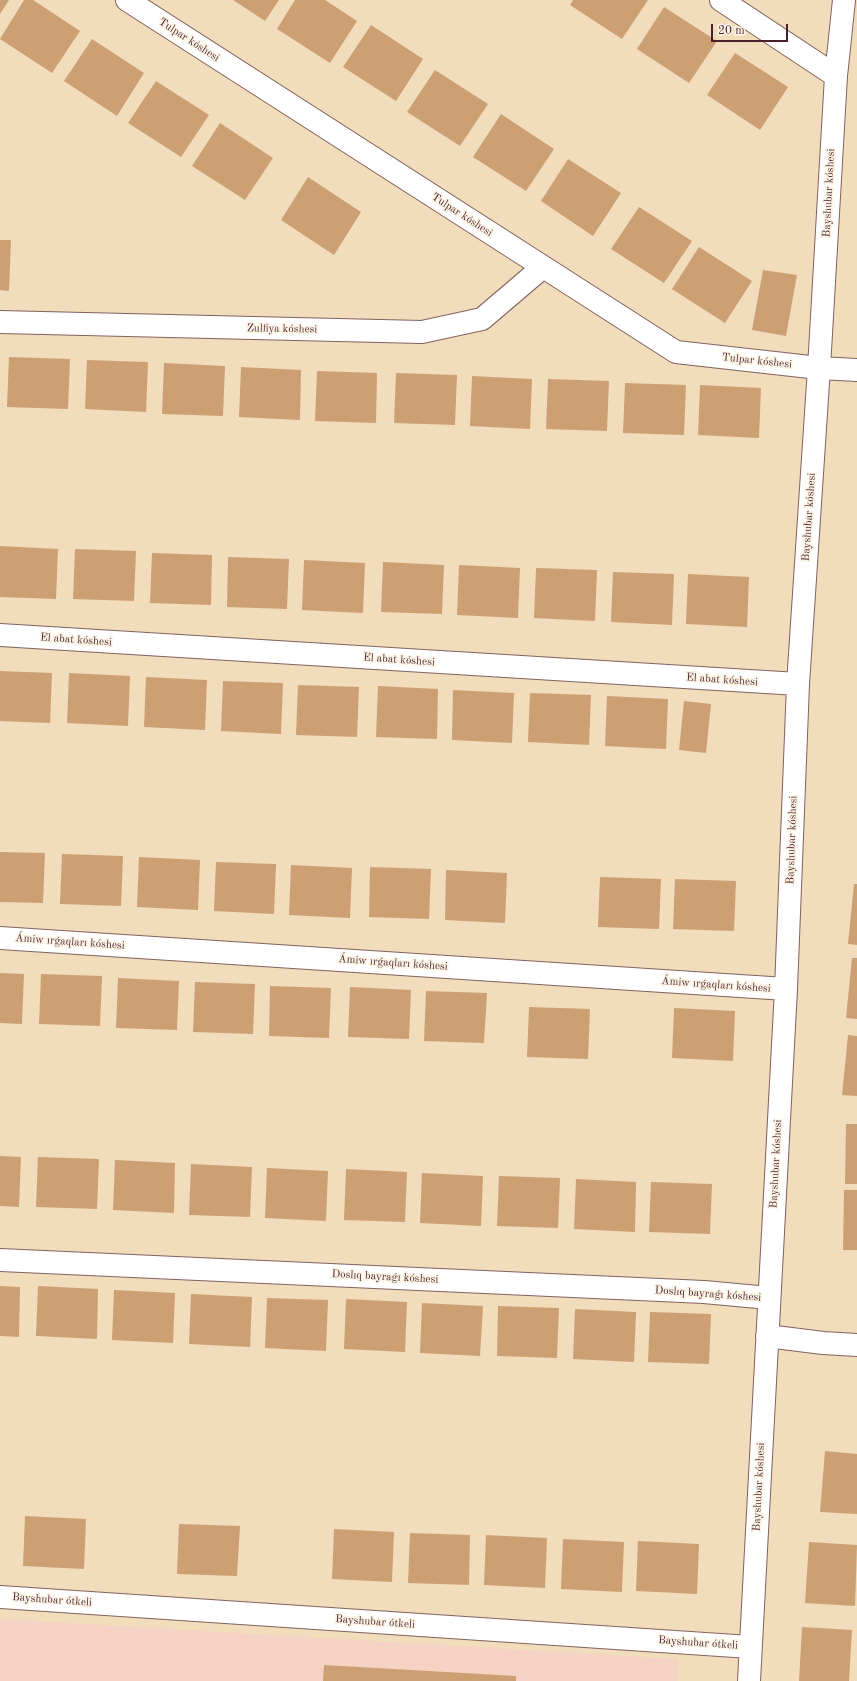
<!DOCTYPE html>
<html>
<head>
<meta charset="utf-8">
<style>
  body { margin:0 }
  #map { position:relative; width:857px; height:1681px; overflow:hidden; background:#f1dcbb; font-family:"Old Standard TT",serif }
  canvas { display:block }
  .scale { position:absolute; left:711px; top:24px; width:77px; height:18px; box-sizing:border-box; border:2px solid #4a1f2b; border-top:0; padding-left:5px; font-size:12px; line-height:14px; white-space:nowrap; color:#4a1f2b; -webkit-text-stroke:3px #fcf5e5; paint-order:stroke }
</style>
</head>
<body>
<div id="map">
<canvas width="857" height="1681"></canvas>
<div class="scale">20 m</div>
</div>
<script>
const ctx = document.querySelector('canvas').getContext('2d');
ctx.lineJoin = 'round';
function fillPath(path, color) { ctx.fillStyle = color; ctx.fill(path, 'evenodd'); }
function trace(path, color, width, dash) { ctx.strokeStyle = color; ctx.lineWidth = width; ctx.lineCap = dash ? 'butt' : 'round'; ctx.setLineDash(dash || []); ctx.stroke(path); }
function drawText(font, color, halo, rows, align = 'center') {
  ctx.font = font + ' "Old Standard TT",serif'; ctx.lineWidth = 3.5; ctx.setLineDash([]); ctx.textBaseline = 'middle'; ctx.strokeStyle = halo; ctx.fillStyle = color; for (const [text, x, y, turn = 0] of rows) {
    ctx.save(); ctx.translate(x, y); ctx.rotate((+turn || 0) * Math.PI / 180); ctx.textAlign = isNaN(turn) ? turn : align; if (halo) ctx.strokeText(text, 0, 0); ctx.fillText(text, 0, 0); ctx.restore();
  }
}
const built = new Path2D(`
  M0,1619L678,1659L677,1681H0Z`);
const building = new Path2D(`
  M0,0H9L0,14Z
  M24,0H33L80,31L52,73L0,39Z
  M233,0H279L265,21Z
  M295,0H325L357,21L330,63L277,29Z
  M573,0H648L622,39L570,5Z
  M664,7L717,41L689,83L637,49Z
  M371,25L423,59L396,101L343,67Z
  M92,39L144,73L117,116L64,81Z
  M735,53L788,87L760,130L707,95Z
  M435,70L488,104L460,146L407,112Z
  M156,81L209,115L181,157L128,123Z
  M501,114L554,149L526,191L473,157Z
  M220,123L273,158L245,200L192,166Z
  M568,159L621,193L593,236L541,201Z
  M308,177L361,212L334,255L281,220Z
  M639,207L692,241L664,283L611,249Z
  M0,240H11L9,291L0,290Z
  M699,247L752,281L725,323L672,289Z
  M763,270L797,275L786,336L752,330Z
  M9,357L70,359L68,409L7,407Z
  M87,360L148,362L146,412L85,409Z
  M164,363L225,366L223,416L162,414Z
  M241,367L301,370L300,420L239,417Z
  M317,371L377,373L376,423L315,421Z
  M396,373L457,375L455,425L394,423Z
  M472,376L532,379L530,429L470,426Z
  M548,379L609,381L607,431L546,429Z
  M625,383L686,385L684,435L623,433Z
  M700,385L761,388L759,438L698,435Z
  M0,546L58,549L56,599L0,597Z
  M75,549L136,551L134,601L73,599Z
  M152,553L212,555L211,605L150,603Z
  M228,557L289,559L287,609L227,607Z
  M304,560L365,563L363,613L302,610Z
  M383,562L444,565L442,614L381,612Z
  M459,565L520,568L518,618L457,615Z
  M536,568L597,570L595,621L534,618Z
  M613,572L674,574L672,625L611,622Z
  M688,574L749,577L747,627L686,624Z
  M0,671L52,673L50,723L0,721Z
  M69,673L130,676L128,726L67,723Z
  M146,677L207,680L205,730L144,727Z
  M223,681L283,683L281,734L221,731Z
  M298,685L359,687L357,737L296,735Z
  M378,686L438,689L437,739L376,737Z
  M453,690L514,693L512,743L452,740Z
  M530,693L591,695L589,745L528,742Z
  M607,696L668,699L666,749L605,746Z
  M684,701L711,704L706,753L679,750Z
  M0,852L45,853L43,903L0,902Z
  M62,854L123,856L121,906L60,904Z
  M139,857L200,860L198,910L137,907Z
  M216,862L276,864L274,914L214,911Z
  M291,865L352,868L350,918L289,915Z
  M370,867L431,869L429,919L369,917Z
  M446,870L507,873L505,923L445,920Z
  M600,877L661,879L659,929L598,927Z
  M675,879L736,881L734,931L673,929Z
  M854,884H857V945L848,944Z
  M852,958H857V1019L846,1018Z
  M0,973L24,974L22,1024L0,1023Z
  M41,974L102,976L100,1026L39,1024Z
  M118,978L179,981L177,1030L116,1028Z
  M195,982L255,984L253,1034L193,1032Z
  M270,986L331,988L329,1038L269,1036Z
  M350,987L411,990L409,1039L348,1037Z
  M426,991L487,993L484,1043L424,1041Z
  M529,1007L590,1009L588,1059L527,1057Z
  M674,1008L735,1011L733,1061L672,1058Z
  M848,1035L857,1036V1096L842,1095Z
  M846,1124H857V1184H845Z
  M0,1156L21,1157L19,1207L0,1206Z
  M38,1157L99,1159L97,1209L36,1207Z
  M115,1160L175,1163L174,1213L113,1210Z
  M191,1164L252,1167L250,1217L189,1215Z
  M267,1168L328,1171L326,1221L265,1218Z
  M346,1169L407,1172L405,1222L344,1220Z
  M422,1173L483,1176L481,1226L420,1223Z
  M499,1176L560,1178L558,1228L497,1226Z
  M576,1179L636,1182L635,1232L574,1229Z
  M651,1182L712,1184L710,1234L649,1232Z
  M844,1190H857V1250H843Z
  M0,1286L20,1287L19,1337L0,1336Z
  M38,1286L98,1289L97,1339L36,1336Z
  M114,1290L175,1293L173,1343L112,1340Z
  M191,1294L252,1297L250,1347L189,1344Z
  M267,1298L328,1300L326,1351L265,1348Z
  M346,1299L407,1302L405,1352L344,1349Z
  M422,1303L483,1306L480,1356L420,1353Z
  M498,1306L559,1308L557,1358L497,1356Z
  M575,1309L636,1312L634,1362L573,1359Z
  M650,1312L711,1314L709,1364L648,1362Z
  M825,1451L857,1454V1514L820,1512Z
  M25,1516L86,1519L84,1569L23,1566Z
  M179,1524L240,1526L237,1576L177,1574Z
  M334,1529L394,1532L392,1582L332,1579Z
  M410,1533L470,1535L469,1585L408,1583Z
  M486,1535L547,1538L545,1588L484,1585Z
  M563,1539L624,1542L622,1592L561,1589Z
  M638,1541L699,1544L697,1594L636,1591Z
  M809,1542L857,1545L855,1606L805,1603Z
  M802,1627L852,1630L849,1681H799Z
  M324,1665L516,1676V1681H323Z`);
const minor = new Path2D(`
  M127,0L676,352L819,368L857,370
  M721,0L836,76
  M0,322L422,332L482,319L543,267
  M0,635L798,684
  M0,938L786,989
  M0,1260L704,1292L769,1298
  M767,1336L823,1343L857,1345
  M0,1597L750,1647
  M749,1681L786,989L798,684L819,368L836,76L844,0`);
const streetNames = [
  ["Tulpar kóshesi",189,40,33],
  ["Bayshubar kóshesi",829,193,-87],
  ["Tulpar kóshesi",462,215,33],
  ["Zulfiya kóshesi",282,329,1],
  ["Tulpar kóshesi",757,361,6],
  ["Bayshubar kóshesi",809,517,-86],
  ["El abat kóshesi",76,640,4],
  ["El abat kóshesi",399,660,4],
  ["El abat kóshesi",722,680,4],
  ["Bayshubar kóshesi",792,840,-88],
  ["Ámiw ırǵaqları kóshesi",70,942,4],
  ["Ámiw ırǵaqları kóshesi",393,963,4],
  ["Ámiw ırǵaqları kóshesi",716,985,4],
  ["Bayshubar kóshesi",776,1164,-87],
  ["Doslıq bayraǵı kóshesi",385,1277,3],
  ["Doslıq bayraǵı kóshesi",708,1294,4],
  ["Bayshubar kóshesi",759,1487,-87],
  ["Bayshubar ótkeli",52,1600,4],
  ["Bayshubar ótkeli",375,1622,4],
  ["Bayshubar ótkeli",698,1643,4]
];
fillPath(built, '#f6d2c4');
fillPath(building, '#cda074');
trace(minor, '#84615d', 24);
trace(minor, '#fff', 22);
drawText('11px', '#4a1f2b', '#fcf5e5', streetNames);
</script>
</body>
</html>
